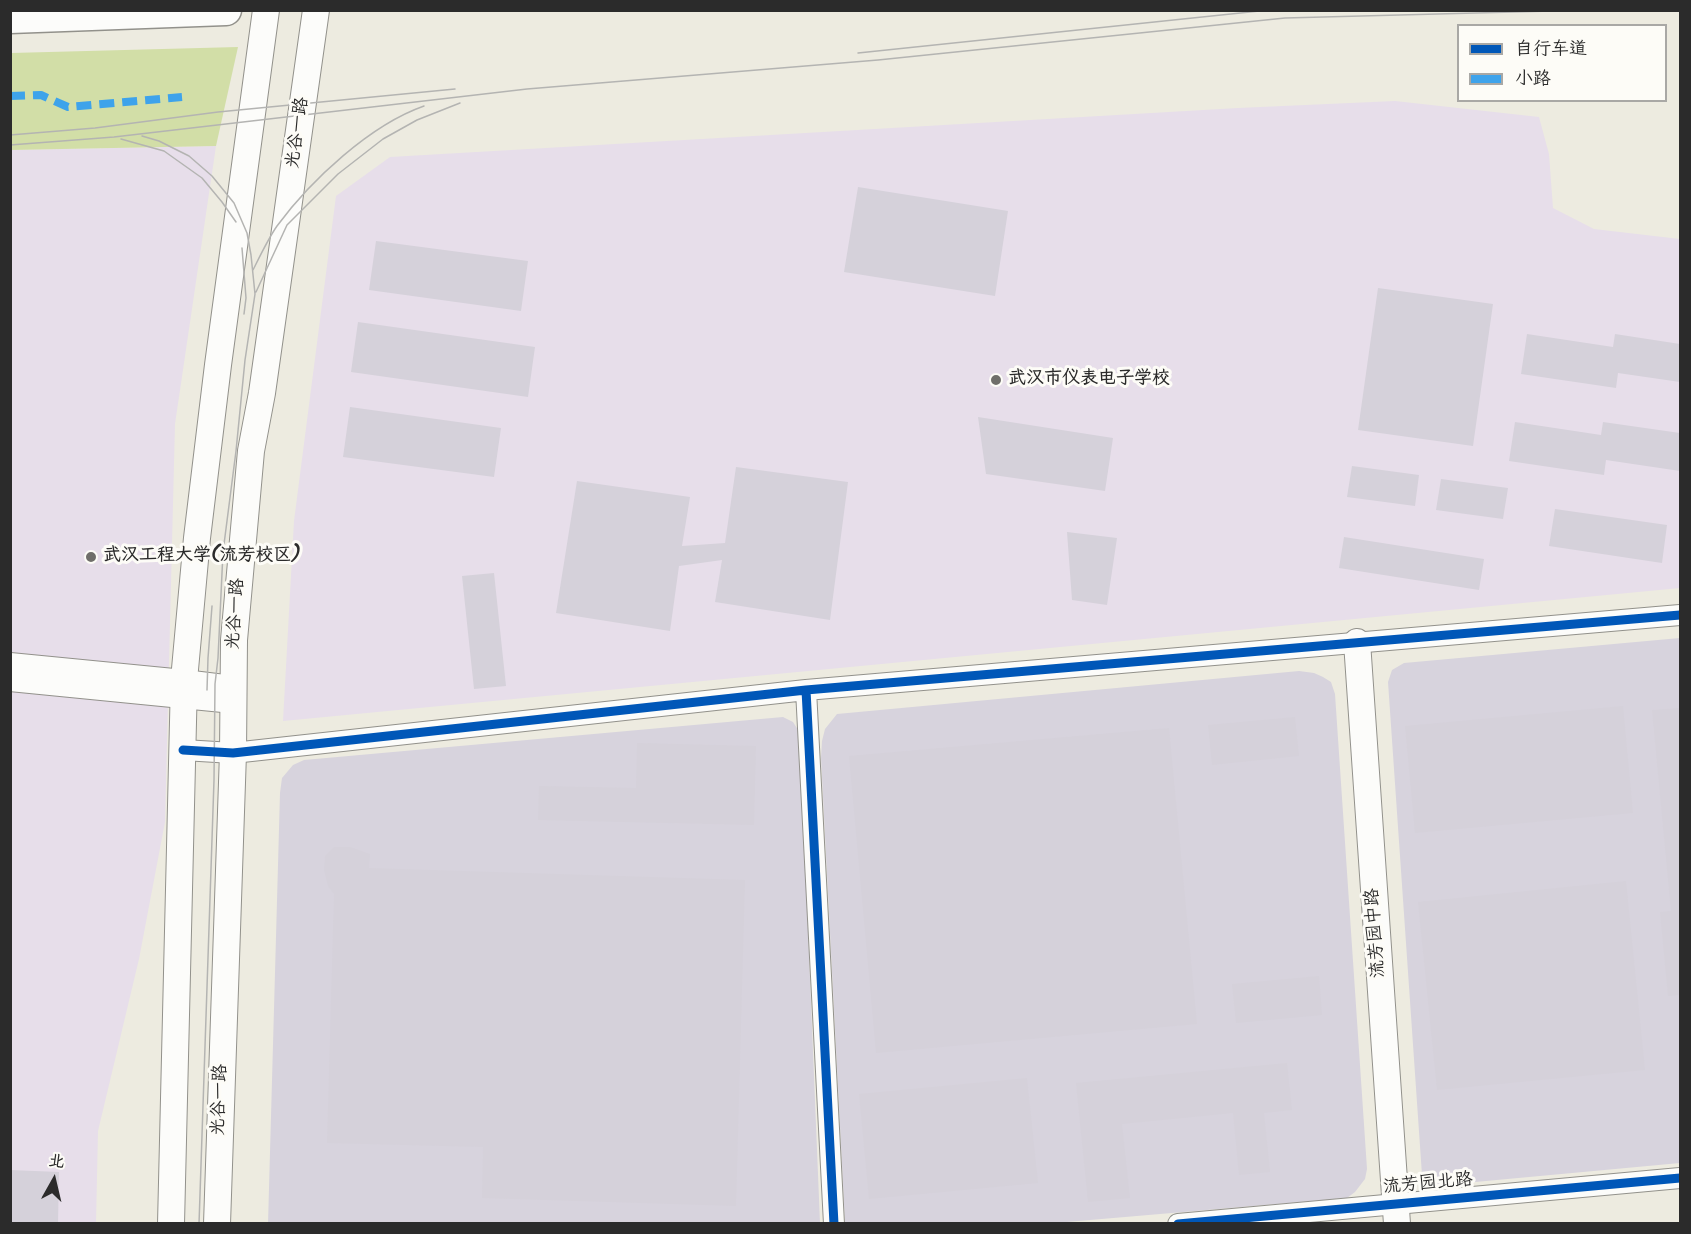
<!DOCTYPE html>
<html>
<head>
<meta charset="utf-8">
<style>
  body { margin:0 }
  #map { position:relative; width:1691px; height:1234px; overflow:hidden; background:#edebe0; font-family:Kalam,"LXGW WenKai TC",sans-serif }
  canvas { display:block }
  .frame { position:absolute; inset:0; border:12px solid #2b2b2b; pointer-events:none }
  .legend { position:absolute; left:1457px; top:24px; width:210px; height:78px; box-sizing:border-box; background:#fdfcf7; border:2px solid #a9a8a5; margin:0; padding:8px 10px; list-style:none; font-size:18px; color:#2b2b2b }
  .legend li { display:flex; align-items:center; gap:12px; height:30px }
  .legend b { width:30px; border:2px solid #a9a8a5 }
  .north { position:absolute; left:24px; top:1150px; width:60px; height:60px; -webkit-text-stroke:4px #fdfcf7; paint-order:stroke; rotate:8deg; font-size:16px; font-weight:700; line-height:24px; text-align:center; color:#2b2b2b }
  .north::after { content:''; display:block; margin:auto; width:21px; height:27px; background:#2b2b2b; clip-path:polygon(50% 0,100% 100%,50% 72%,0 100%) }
</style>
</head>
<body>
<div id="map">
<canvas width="1691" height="1234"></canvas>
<div class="frame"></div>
<ul class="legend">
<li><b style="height:8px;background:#0057b8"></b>自行车道</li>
<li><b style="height:8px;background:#3ea3eb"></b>小路</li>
</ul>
<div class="north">北</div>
</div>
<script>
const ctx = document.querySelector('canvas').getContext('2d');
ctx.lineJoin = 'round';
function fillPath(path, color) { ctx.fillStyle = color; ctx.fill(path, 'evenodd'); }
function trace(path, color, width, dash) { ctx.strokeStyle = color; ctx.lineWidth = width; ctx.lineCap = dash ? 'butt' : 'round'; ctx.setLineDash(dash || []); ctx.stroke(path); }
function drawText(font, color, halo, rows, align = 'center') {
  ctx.font = font + ' Kalam,"LXGW WenKai TC",sans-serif'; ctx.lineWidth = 6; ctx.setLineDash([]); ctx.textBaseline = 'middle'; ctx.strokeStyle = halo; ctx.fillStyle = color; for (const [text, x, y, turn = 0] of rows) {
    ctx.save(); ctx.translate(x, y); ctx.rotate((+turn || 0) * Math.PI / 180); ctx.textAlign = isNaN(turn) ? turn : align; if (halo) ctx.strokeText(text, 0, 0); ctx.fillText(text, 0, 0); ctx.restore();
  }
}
const built = new Path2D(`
  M1395,101L1539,117L1549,154L1553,208L1594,229L1680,239V588L283,721L294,521L336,196L390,157L1238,108Z
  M216,146L175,424L165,822L139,959L98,1131L96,1223H11L10,150Z`);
const industrial = new Path2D(`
  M1680,638V1163L1432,1186L1424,1182L1422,1175L1388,682L1392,670L1404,663Z
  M1299,671L1314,673L1323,677L1331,682L1335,694L1367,1169L1365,1179L1355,1192L1347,1198L1055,1223H845L821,758L822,741L825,729L837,714Z
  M783,717L793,722L800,733L820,1223L268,1224L280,793L282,778L293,765L304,760Z`);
const green = new Path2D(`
  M238,47L216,146L11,150V53Z`);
const building = new Path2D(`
  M858,187L1008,211L995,296L844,272Z
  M376,241L528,261L521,311L369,290Z
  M1378,288L1493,304L1473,446L1358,430Z
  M358,322L535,347L528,397L351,372Z
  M1527,334L1613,347L1615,334L1680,344V382L1618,373L1616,388L1521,374Z
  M350,407L501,428L494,477L343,457Z
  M978,417L1113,438L1105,491L986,474Z
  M1515,422L1601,435L1603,422L1680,433V471L1606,460L1604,475L1509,461Z
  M1352,466L1419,475L1415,506L1347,497Z
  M736,467L848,482L830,620L715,602L722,560L679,566L670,631L556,613L577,481L690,497L682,546L725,543Z
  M1441,479L1508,488L1503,519L1436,510Z
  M1555,509L1667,525L1662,563L1549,546Z
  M1067,532L1117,538L1107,605L1072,600Z
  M1344,537L1484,559L1479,590L1339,568Z
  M494,573L506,686L474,689L462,576Z
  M1623,706L1633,813L1415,833L1405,726Z
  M1680,708V995L1668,996L1660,912L1671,911L1652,710Z
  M1295,717L1299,756L1212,765L1208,725Z
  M1169,728L1197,1024L876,1053L849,756Z
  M637,743L756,746L754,825L538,820L539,786L636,788Z
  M334,847H350L370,854L369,868L745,880L736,1206L482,1198L483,1147L327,1143L334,894L328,886L324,870L325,856Z
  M1626,881L1645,1070L1437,1090L1418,902Z
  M1319,976L1322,1015L1236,1023L1232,984Z
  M1287,1063L1292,1110L1264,1113L1270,1172L1239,1175L1233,1113L1122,1124L1130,1198L1088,1202L1076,1083Z
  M1027,1078L1038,1183L869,1199L859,1094Z
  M10,1170L59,1172L58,1224H10Z`);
const minor = new Path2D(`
  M10,663L184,680L233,686
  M10,681L233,703
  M806,690L834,1224
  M183,750L233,753L806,690L1680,615
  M1178,1224L1680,1178`);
const major = new Path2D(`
  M1357,642L1397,1224
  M171,1224L184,680L197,538L218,365L266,10
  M217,1224L233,753L234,640L251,451L262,393L316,10`);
const highway = new Path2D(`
  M10,18L226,10`);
const tram = new Path2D(`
  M858,53L1269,10
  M10,135L95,128L218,112L455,89
  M142,136L159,141L189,156L212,176L234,203L247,233L251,255L255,294L245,360L236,451L223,552L218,658L215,684L214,780L199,1224
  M121,139L164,151L202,178L222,202L236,222
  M10,145L114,137L527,89L878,60L1285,18L1590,10
  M242,248L246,298L244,314
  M253,270C260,256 268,239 277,226C311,180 370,125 424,106
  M256,292L287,225L338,174L383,139L417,120L460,103
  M207,690L208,658L212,606`);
const quiet = new Path2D(`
  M10,96L41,95L68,107L182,97`);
const cycleway = new Path2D(`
  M806,690L834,1224
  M183,750L233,753L806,690L1680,615
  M1178,1224L1680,1178`);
const markers = [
  [996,380,6,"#6f6e6a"],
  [91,557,6,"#6f6e6a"]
];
const streetNames = [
  ["光谷一路",299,133,-82],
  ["光谷一路",237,614,-86],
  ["流芳园中路",1377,933,-94],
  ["光谷一路",221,1100,-88],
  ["流芳园北路",1428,1185,-5]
];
const poiNames = [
  ["武汉市仪表电子学校",1008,380],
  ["武汉工程大学(流芳校区)",103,557]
];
fillPath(built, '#e7deea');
fillPath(industrial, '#d7d3dd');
fillPath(green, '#d2dea7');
fillPath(building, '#d5d1da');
trace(minor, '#92918b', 22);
trace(major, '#92918b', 28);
trace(highway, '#92918b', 33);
trace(minor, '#fcfcfa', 20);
trace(major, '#fcfcfa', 26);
trace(highway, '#fcfcfa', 30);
trace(tram, '#b4b4b2', 1.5);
trace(quiet, '#3ea3eb', 8, [15, 8]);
trace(cycleway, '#0057b8', 9);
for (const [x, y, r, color] of markers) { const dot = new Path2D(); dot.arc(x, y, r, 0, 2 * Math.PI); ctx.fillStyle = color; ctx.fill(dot); trace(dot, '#fdfcf7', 2); }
drawText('18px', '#2b2b2b', '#fdfcf7', streetNames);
drawText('bold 18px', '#2b2b2b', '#fdfcf7', poiNames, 'left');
</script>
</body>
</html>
